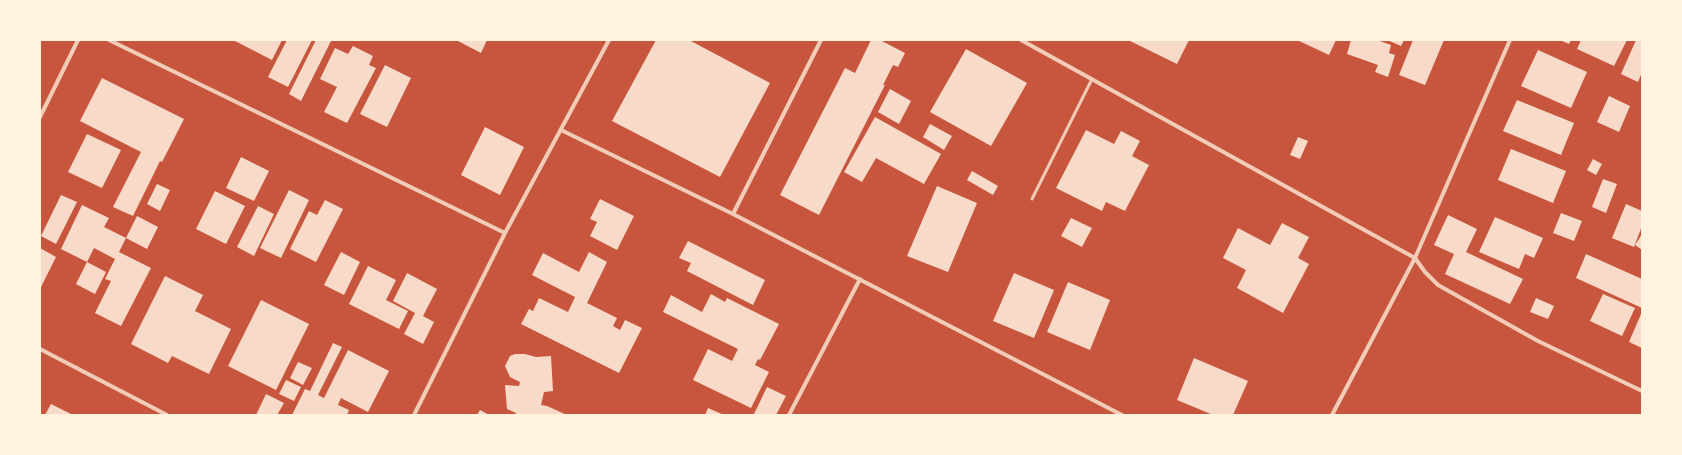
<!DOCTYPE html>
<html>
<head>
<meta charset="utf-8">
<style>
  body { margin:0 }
  #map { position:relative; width:1682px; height:455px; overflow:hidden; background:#c8553d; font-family:Manrope,sans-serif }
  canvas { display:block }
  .frame { position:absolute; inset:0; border:41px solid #fff3e0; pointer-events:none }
</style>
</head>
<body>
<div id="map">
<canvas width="1682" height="455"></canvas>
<div class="frame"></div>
</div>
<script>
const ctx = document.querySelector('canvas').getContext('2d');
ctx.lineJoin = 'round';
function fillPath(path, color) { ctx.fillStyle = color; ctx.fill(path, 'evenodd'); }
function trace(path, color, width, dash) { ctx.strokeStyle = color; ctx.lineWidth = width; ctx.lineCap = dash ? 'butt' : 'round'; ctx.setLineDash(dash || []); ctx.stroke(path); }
const building = new Path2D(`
  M233,40H282L272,60Z
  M287,40H312L288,87L268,77Z
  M316,40L331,41L301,101L289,94Z
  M456,40H487L481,53Z
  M656,40H689L770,83L720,177L612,121Z
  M871,40H880L905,53L898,67L893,65L883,85H885L819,215L780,195L845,68L855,73Z
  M1128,40H1189L1177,64Z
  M1297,40H1336L1329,55Z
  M1351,40H1377L1391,45L1389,53L1395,55L1388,77L1375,72L1378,65L1347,54Z
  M1387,40H1404L1401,46Z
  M1413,40H1444L1425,85L1399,75Z
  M1560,40H1571L1569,44Z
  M1581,40H1627L1614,66L1577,49Z
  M1636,40H1642V72L1638,82L1621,74Z
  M353,46L373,56L369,65L376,68L347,123L324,112L337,87L320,79L335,48L348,54Z
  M966,49L1027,83L991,146L930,112Z
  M1538,50L1587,72L1571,108L1521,86Z
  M385,65L411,78L387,127L360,114Z
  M102,78L184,119L162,162L160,161L133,216L113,207L141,152L80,121Z
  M890,89L911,101L899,124L878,112Z
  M1609,96L1630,106L1619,132L1597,122Z
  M1517,100L1574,123L1561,155L1503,131Z
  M875,117L941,154L924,184L876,158L862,182L844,172Z
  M930,124L952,136L944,150L923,137Z
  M485,127L524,147L500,195L461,175Z
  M1086,130L1114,144L1121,131L1140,141L1132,156L1149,165L1125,211L1106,202L1102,211L1056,188Z
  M87,134L121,150L102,188L68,172Z
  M1298,137L1308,141L1300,159L1290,155Z
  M1511,149L1566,171L1553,203L1498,180Z
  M241,157L269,171L254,201L226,188Z
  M1593,159L1602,164L1596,175L1587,170Z
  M972,171L998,186L993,195L967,180Z
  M1603,179L1617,184L1606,213L1592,207Z
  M157,184L170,190L160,211L147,204Z
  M937,186L977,203L948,272L907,256Z
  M289,190L309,200L281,258L260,248Z
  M215,191L245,206L226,244L196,229Z
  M61,195L77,202L56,244L41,236Z
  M600,199L634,216L617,250L590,236L597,222L590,219Z
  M325,200L343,209L316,262L290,249L309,211L317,215Z
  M1626,204L1642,211V226L1634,247L1612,238Z
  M82,205L109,218L104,227L126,238L119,252L151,268L121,326L95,313L111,281L105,279L115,259L94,248L87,262L106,272L95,294L76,284L87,262L61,249Z
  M258,206L274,214L254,256L237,247Z
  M1561,213L1582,221L1574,241L1553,233Z
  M1448,215L1477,229L1466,252L1523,279L1510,304L1445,274L1454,254L1434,245Z
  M137,216L158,227L147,249L126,238Z
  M1495,217L1543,238L1534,258L1525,254L1519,269L1479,252Z
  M1071,218L1092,228L1082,247L1061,236Z
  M1282,223L1309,237L1298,258L1309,264L1283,313L1237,288L1246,270L1223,258L1238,228L1270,245Z
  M1642,234V250L1635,245Z
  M688,241L765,280L753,305L687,271L691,263L679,258Z
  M40,248L56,257L40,289Z
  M341,252L360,262L344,295L324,285Z
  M589,252L607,262L587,303L617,318L613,326L620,330L625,320L642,328L619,373L521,324L529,309L533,311L539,298L568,312L575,297L532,275L543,253L579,272Z
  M1586,254L1642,279V308L1576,278Z
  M368,266L396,280L386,300L408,311L399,329L349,304Z
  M407,273L437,289L423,316L434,322L423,344L404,334L415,313L393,301Z
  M1014,273L1054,290L1034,338L993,321Z
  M165,276L203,295L195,311L231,329L209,374L172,356L168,363L131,344Z
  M1068,282L1110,300L1090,350L1047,332Z
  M711,294L725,302L727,298L779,324L760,360L758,359L755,365L769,372L751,408L693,380L708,349L732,361L738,349L663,312L671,295L702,312Z
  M1603,294L1635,308L1622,336L1590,321Z
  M1536,298L1554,306L1548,319L1530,312Z
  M261,300L309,324L276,390L228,366Z
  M1641,314H1642V348L1629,342Z
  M333,343L342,347L318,395L324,398L348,350L389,371L368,412L341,398L338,405L349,410L347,415H292L305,389L310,391Z
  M515,354H525L536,357L551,356L553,391L544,392L541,405L547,406L567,415H515L516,413L507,409L505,385L519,386L520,382L510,377L505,366L510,356Z
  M1194,358L1248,381L1233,415H1213L1177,400Z
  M298,362L312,368L303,385L290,378Z
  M286,380L301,387L294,401L279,394Z
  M767,387L786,396L776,415H756L754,414Z
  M266,394L284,403L277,415H256Z
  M51,404L73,415H45Z
  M708,408L724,415H705Z
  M480,410L489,415H477Z`);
const service = new Path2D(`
  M1032,199L1092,79`);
const minor = new Path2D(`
  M109,40L505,233
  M1021,40L1415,258L1425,272L1438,285L1538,341L1642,391
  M40,117L78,40
  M561,130L733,214L1122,415
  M733,214L821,40
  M40,349L167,415
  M414,415L505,233L609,40
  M789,415L860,279
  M1332,415L1415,258L1510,40`);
fillPath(building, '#f7dbc8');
trace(service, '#f1ccb7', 3);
trace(minor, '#f1ccb7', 4);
</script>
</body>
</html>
